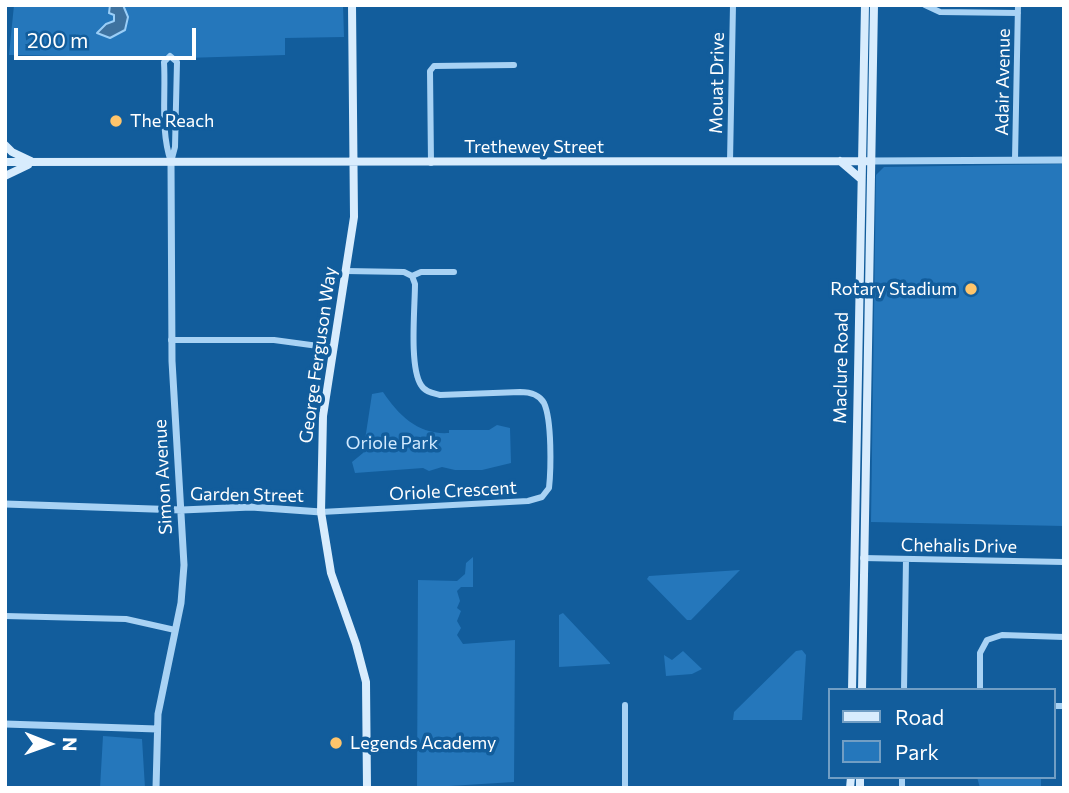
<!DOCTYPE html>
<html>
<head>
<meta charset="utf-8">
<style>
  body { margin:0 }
  #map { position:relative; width:1069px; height:793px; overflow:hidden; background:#125d9c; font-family:Commissioner,sans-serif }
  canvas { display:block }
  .frame { position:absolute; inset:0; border:7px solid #fff; pointer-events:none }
  .legend { position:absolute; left:828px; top:688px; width:228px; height:91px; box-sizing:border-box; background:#125d9c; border:2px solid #719ec4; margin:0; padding:9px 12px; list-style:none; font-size:21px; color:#fff }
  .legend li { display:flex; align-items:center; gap:14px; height:35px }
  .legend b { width:35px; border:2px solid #719ec4 }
  .north { position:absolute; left:14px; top:709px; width:70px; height:70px; -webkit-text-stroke:5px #125d9c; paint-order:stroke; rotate:91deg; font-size:19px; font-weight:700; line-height:28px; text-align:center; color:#fff }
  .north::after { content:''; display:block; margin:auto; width:24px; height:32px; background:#fff; clip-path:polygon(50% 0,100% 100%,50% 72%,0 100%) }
  .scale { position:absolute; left:14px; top:28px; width:182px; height:32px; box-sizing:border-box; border:4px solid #fff; border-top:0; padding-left:9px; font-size:21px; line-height:24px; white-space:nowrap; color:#fff; -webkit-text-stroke:5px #125d9c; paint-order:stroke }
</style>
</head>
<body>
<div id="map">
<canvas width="1069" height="793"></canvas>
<div class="frame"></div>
<ul class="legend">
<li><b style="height:9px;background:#d8ecfd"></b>Road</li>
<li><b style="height:19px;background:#2577bb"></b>Park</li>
</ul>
<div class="north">N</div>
<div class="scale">200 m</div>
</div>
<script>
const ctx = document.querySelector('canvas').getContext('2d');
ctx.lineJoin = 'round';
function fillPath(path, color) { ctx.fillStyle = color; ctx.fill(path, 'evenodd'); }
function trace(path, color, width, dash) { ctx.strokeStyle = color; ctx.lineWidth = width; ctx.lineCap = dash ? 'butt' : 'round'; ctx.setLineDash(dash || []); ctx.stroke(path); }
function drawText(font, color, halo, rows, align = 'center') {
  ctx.font = font + ' Commissioner,sans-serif'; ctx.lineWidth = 7; ctx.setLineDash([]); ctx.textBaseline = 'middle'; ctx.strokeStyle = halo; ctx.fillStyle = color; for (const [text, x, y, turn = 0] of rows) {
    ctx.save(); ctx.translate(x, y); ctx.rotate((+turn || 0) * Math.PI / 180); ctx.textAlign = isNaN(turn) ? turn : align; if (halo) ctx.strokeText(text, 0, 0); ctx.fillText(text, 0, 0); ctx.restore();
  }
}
const green = new Path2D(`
  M14,5H343L344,37L285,38V55L185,58L9,55Z
  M1064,164V526L871,522L876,175L884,167Z
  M383,392C399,416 419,435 449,433V430H489L497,425L510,428L511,463L482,470H455L442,467L429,471L423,468L355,473L352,462L363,453L372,394Z
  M473,557V587H461L457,591L460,601L457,608L461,611L457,621L461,628L457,635L463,644L515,640L514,782L417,788L418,580L457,581L465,574L466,563Z
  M740,570L691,620H687L647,579L649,576Z
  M563,613L610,663V664L559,667V615Z
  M802,650L806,655L802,720H733L734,712L796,651Z
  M683,651L702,669L692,674L666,676L664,655L672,660Z
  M103,736L142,739L145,788H100Z
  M977,777H1041V788H980Z`);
const water = new Path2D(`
  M110,5H123L128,17L125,30L110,38L97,33L106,24L114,21V15L109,13Z`);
const minor = new Path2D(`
  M925,5L940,12L1018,13
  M170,56L177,62L175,147L171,162C160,130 166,95 164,62Z
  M1015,159L1018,5
  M730,161L733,5
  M431,163L430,71L434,66L514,65
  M346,271L404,272L412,276L421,272H454
  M171,340H274L333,348
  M321,512L528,501L542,497L549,488C551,470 552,420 544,403C539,394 529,392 520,392L440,395C433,393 425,392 421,385C409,367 415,307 415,284L412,276
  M863,558L1064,562
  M5,616L126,619L175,630
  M904,690L906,559
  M980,690V653L987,640L1002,635L1064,637
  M625,705V788
  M1053,706H1064
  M902,788V777`);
const tertiary = new Path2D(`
  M871,161L1064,160
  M5,504L182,510L251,507L321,512
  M5,724L157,729
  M156,788L158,714L181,603L184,565L172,361L171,162`);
const secondary = new Path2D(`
  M352,5L354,217L323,416L321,512L331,573L356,644L366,682L367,788
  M5,145L12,152L31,161
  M840,161L861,179
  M5,162L871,161
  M5,176L28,165
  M852,690L865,5
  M862,690L874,5
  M850,788L851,777
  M860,788V777`);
const markers = [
  [116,121,7,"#ffc56b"],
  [971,289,7,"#ffc56b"],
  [336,743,7,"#ffc56b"]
];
const streetNames = [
  ["Adair Avenue",1003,82,-89],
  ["Mouat Drive",717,83,-89],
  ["Trethewey Street",534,147],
  ["George Ferguson Way",318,355,-82],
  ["Maclure Road",841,368,-89],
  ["Simon Avenue",163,477,-93],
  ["Oriole Crescent",453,491,-3],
  ["Garden Street",247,495,1],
  ["Chehalis Drive",959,546,1]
];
const poiNames = [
  ["The Reach",130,121],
  ["Rotary Stadium",957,289,"right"],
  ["Legends Academy",350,743]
];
const parkNames = [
  ["Oriole Park",392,443]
];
fillPath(green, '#2577bb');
fillPath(water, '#3e729f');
trace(water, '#9acef7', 2);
trace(minor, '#a8d2f4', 6);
trace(tertiary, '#a8d2f4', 7);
trace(secondary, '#d8ecfd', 8);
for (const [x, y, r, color] of markers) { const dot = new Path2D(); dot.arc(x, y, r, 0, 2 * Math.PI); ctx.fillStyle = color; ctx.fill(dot); trace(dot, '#125d9c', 2.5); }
drawText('18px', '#fff', '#125d9c', streetNames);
drawText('18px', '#fff', '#125d9c', poiNames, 'left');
drawText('18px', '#d0e9fe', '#125d9c', parkNames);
</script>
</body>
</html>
